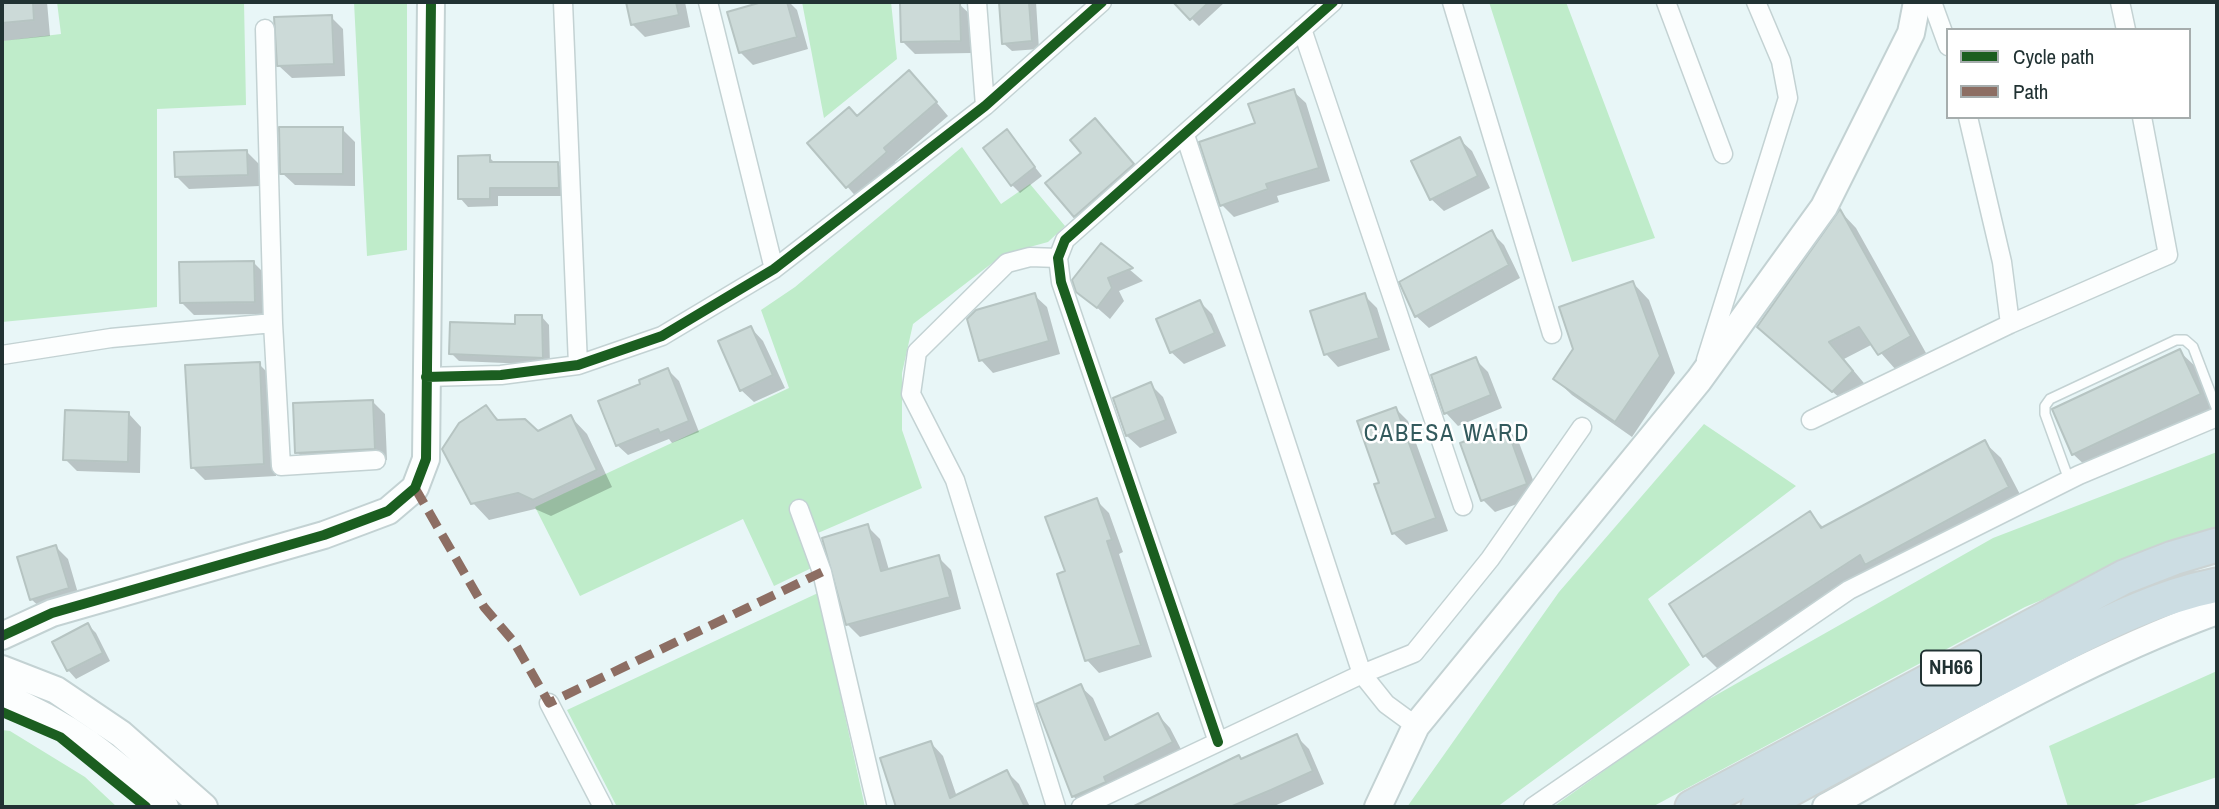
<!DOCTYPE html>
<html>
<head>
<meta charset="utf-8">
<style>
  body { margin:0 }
  #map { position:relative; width:2219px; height:809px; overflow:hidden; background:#e8f6f7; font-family:"Archivo Narrow",sans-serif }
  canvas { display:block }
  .frame { position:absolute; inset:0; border:4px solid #213233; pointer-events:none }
  .legend { position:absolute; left:1946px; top:28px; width:245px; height:91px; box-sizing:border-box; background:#fff; border:2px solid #a6adad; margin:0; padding:9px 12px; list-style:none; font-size:21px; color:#213233 }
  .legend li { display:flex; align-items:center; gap:14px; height:35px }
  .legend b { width:35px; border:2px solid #a6adad }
</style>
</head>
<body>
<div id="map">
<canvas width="2219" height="809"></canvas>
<div class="frame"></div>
<ul class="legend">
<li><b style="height:9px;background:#1b5e20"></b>Cycle path</li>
<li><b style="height:9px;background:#8d6e63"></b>Path</li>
</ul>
</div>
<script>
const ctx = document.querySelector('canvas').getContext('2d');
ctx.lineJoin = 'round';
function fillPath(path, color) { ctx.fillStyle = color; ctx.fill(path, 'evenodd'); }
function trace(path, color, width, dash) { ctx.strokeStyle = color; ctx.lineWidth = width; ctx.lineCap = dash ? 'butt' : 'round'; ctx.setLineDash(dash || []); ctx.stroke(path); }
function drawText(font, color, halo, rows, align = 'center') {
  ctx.font = font + ' "Archivo Narrow",sans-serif'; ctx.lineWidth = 5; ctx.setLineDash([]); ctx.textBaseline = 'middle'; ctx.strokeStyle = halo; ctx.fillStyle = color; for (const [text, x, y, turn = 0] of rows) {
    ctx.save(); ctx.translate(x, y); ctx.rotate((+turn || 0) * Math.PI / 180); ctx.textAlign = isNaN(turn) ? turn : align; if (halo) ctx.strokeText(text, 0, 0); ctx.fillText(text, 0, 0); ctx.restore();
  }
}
const green = new Path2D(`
  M57,2H244L246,105L157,109V307L2,322V41L61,34Z
  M354,2H407V250L367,256Z
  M802,2H891L897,59L824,118Z
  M1489,2H1566L1655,238L1572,262Z
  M962,147L1001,204L1030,184L1065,226L1048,242L1004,254L913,324L902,373V430L922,488L818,533L824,562L774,586L743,519L580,596L535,507L789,388L761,310L795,287Z
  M1704,424L1796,486L1648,599L1690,665L1497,807H1407L1559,592Z
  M2217,452V526L2025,607L1652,807H1553L1688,711L1993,538Z
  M818,593L865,807H617L567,710Z
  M2217,671V777L2128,807H2068L2049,746Z
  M2,730L10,731L85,777L117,807H2Z`);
const shadow = new Path2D(`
  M2,2H47L50,36L2,41Z
  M628,2H685L690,27L645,37L632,24Z
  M768,2H789L797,10L808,49L753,65L740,52L730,13Z
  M1000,2H1036L1039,49L1012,51L1003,43Z
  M1175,2H1225L1199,26Z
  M959,4L972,16V53L915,54L903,42Z
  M331,17L343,29L345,76L292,78L279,66Z
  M921,84L948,116L895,162L899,166L859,200L809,143Z
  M1293,91L1306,103L1330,181L1277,196L1279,202L1234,217L1222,205L1257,124Z
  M342,129L355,142V186L295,185L282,173Z
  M1105,131L1143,175L1086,226L1075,216Z
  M1007,132L1042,176L1020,193L1012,185Z
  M1459,139L1472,151L1490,188L1444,211L1431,199Z
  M247,152L259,164L260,186L189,189L177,177Z
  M489,157L495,163H557L566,172V196H498V206L468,207L460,198Z
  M1841,212L1856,228L1926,353L1896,370L1873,344L1844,359L1868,388L1850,407L1759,327Z
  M1491,232L1504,245L1520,278L1429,328L1416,316Z
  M1102,246L1143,281L1119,291L1124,301L1110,319L1078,291Z
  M254,263L266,275L267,314L194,315L181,302Z
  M1633,283L1649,300L1675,373L1632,437L1572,395L1555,379Z
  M1034,295L1047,307L1060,354L993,373L981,360Z
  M1364,295L1377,308L1390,350L1338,367L1326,354Z
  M1200,302L1212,314L1226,346L1184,364L1171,352Z
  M541,316L549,325L550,365L459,361L451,353Z
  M751,328L763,341L785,388L754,402L741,390Z
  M2179,351L2196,367L2216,411L2090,470L2073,454Z
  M1475,359L1488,372L1502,408L1458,426L1446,413Z
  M259,364L272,377L276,476L205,480L192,467Z
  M668,370L679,381L699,432L672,443L669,439L628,455L617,445L643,385Z
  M1150,384L1163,397L1177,433L1140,448L1127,436L1115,399Z
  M372,401L385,414L387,460L309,464L297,452Z
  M486,407L501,422L538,433L571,417L587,434L612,487L551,516L535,509L489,520L473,503Z
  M1396,409L1408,421L1448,531L1406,545L1393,533Z
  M129,414L141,427L140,473L77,471L65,459Z
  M1506,428L1518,440L1539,496L1495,512L1483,500Z
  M1984,442L2001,458L2025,504L1721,672L1705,656L1810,514L1824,528Z
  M1096,500L1109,513L1123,552L1119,554L1152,657L1099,673L1087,660L1067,572Z
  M867,526L880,539L889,570L938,557L951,570L961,609L860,637L848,625L824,539Z
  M56,547L68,559L80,600L44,611L31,599Z
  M88,625L96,633L110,661L76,679L68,670L54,643Z
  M1080,686L1093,698L1111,739L1158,715L1170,728L1184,755L1084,807L1073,796Z
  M1296,736L1309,749L1324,784L1272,807H1136L1203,773L1242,761Z
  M931,743L943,756L957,797L1007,772L1019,784L1030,807H898L882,759Z`);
const building = new Path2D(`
  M2,2H33L34,20L2,23Z
  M626,2H676L679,15L631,25Z
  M762,2H787L797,37L739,53L727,12Z
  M960,2L961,41L901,42L900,3Z
  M999,2H1029L1032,41L1002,44Z
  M1173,2H1209L1190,20Z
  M332,15L334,64L277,66L274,17Z
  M909,70L937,102L884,148L887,152L846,188L807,143L849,107L857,116Z
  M1294,89L1319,168L1266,184L1268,189L1220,206L1199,142L1255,123L1248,104Z
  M1095,118L1134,164L1074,217L1045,183L1081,153L1070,140Z
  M279,127H343V174H280Z
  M1007,129L1035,167L1011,186L983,148Z
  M1460,137L1478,176L1430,200L1411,161Z
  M247,150L248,175L175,177L174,152Z
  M490,155V162H558L559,188H490V199H458V156Z
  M1840,209L1911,336L1878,355L1859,327L1829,342L1853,371L1832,392L1757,327Z
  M1492,230L1509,265L1415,317L1399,282Z
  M1101,243L1133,268L1108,278L1112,288L1097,308L1076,292L1072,280Z
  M254,261L255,302L180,303L179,262Z
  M1633,281L1660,356L1615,422L1553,379L1573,349L1559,307Z
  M1035,293L1049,341L979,361L967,319L976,310Z
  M1365,293L1379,338L1324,355L1310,311Z
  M1200,300L1215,333L1170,353L1156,319Z
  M515,315H542L543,358L449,354L450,322L515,324Z
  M751,326L773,375L740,391L718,341Z
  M2180,349L2201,394L2072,455L2052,409Z
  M1476,357L1491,395L1444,414L1431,375Z
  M260,362L264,464L191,468L185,365Z
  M668,368L689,421L660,433L658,429L616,446L598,401L640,384L639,380Z
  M1151,382L1166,420L1126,436L1113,398Z
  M373,400L375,449L295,453L293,403Z
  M486,405L497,420L525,419L538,431L571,415L597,470L533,500L518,493L471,504L442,449L459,423Z
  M1396,407L1436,518L1392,534L1374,484L1379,483L1357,421Z
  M65,410L129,412L128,462L63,460Z
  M1506,426L1527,484L1481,501L1460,443Z
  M1985,440L2009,487L1865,565L1860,555L1703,657L1669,604L1810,511L1821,528Z
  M1097,498L1112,540L1107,541L1141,645L1085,661L1057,574L1065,571L1045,517Z
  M868,524L881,571L939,555L950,597L846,625L822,538Z
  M56,545L69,588L30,600L17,557Z
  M88,623L103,653L67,671L52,642Z
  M1081,684L1105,740L1158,713L1173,742L1104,777L1106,782L1072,797L1036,704Z
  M1297,734L1313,771L1271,790L1230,807H1132L1239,755L1241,759Z
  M931,741L950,798L1007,770L1025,807H896L880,758Z`);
const lane = new Path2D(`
  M2069,480L2045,414V406L2050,399L2176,340H2185L2193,347L2217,410`);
const street = new Path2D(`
  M563,2L578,365
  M708,2L774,269
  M977,2L985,106
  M1452,2L1552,334
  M1666,2L1723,154
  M1932,2L1948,46
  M2120,2L2126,30
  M1302,29L1463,506
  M1968,117L2002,262L2010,324L2168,255L2142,117
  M1185,135L1362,674L1386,704L1416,726
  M273,323L281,466L376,460
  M2,355L111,338L273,323L265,29
  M1706,360L1788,98L1781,61L1756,2
  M426,377L501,375L578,365L662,336L774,269L985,106L1102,2
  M1811,420L2010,324
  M799,509L822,572L877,807
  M549,703L603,807
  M1218,742L1061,282L1058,258L1065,240L1333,2
  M1056,807L955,480L911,394L917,352L1007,263L1030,257L1058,258
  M1081,807L1362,674L1414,653L1490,559L1582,427
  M1533,807L1849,590L2079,475L2217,417`);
const secondary = new Path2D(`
  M2,636L52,613L324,535L388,511L415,488L426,459L431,2
  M2,669L56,690L121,734L204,807
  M2,696C68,722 113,760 165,807
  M1378,807L1416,726L1699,380L1824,207L1911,33L1917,2
  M1826,807C1953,737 2080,661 2217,611`);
const highway = new Path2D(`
  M1692,807L2124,577L2173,558L2217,545
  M1758,807C1844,760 1930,714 2017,669C2082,636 2145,599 2217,585`);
const quiet = new Path2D(`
  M415,488L484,607L514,642L549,703L822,572`);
const cycleway = new Path2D(`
  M426,377L501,375L578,365L662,336L774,269L985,106L1102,2
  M2,636L52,613L324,535L388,511L415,488L426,459L431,2
  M2,712L60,737L146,807
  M1218,742L1061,282L1058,258L1065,240L1333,2`);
const shields = [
  [1951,668,60]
];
const shieldNames = [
  ["NH66",1951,668]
];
const neighbourhoodNames = [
  ["CABESA WARD",1447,435]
];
fillPath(green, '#bfecca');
fillPath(shadow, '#0003');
fillPath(building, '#ccdad8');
trace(building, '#b6c4c2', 2);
trace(lane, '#c3d2d3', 12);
trace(street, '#c3d2d3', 21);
trace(secondary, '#c3d2d3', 30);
trace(highway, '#cbd3d3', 37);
trace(lane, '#fcfefe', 9);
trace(street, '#fcfefe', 18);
trace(secondary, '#fcfefe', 26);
trace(highway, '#ccdde3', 33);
trace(quiet, '#8d6e63', 9, [18, 9]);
trace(cycleway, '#1b5e20', 10);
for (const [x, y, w] of shields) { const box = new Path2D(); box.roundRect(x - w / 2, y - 17.5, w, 35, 5); ctx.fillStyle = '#fff'; ctx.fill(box); trace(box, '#213233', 2); }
drawText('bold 21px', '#213233', null, shieldNames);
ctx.letterSpacing = '2px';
drawText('24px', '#335a5d', '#fff', neighbourhoodNames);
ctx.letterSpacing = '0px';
</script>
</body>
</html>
